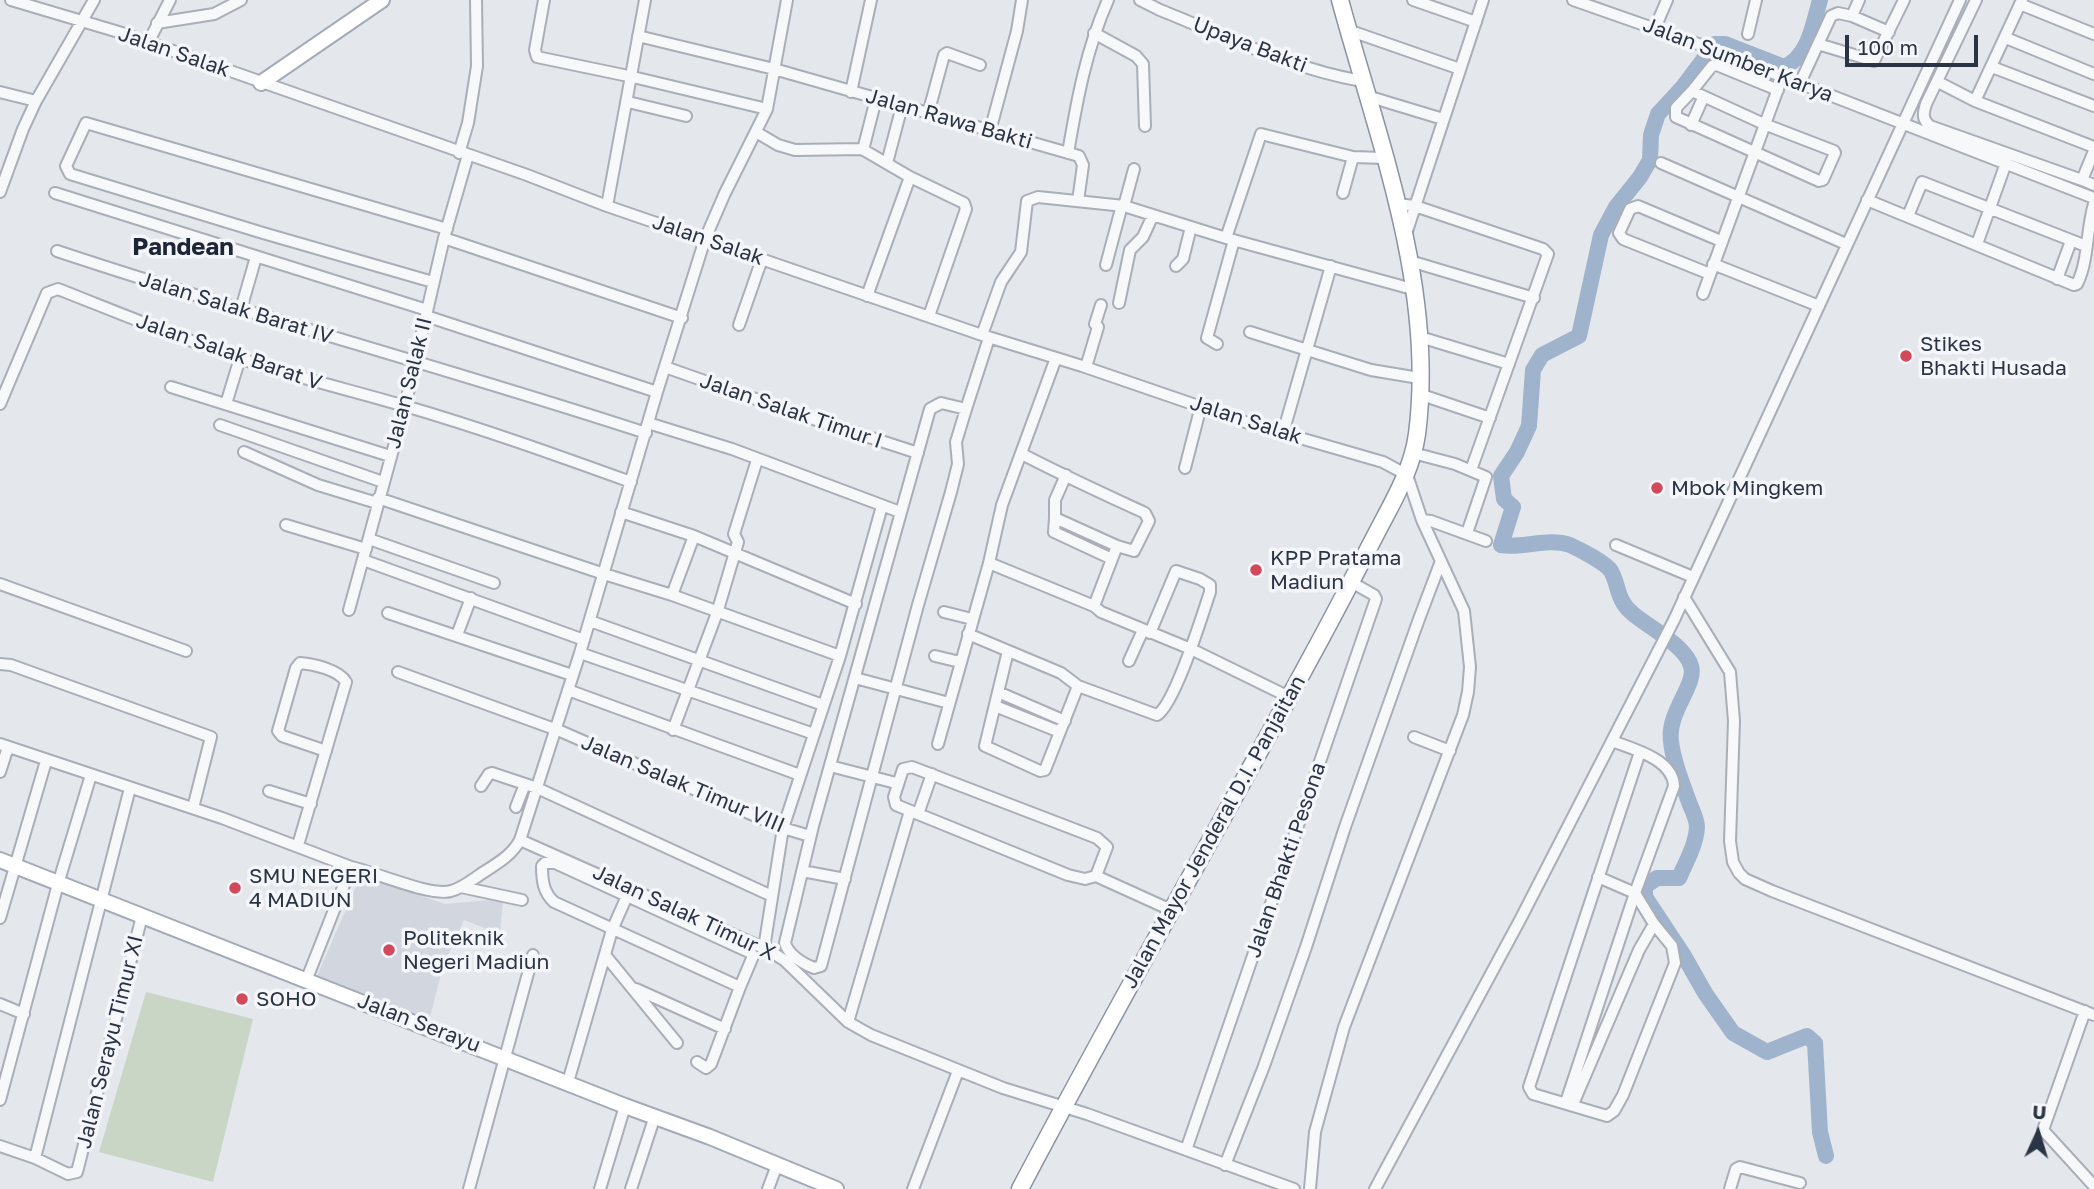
<!DOCTYPE html>
<html>
<head>
<meta charset="utf-8">
<style>
  body { margin:0 }
  #map { position:relative; width:2094px; height:1189px; overflow:hidden; background:#e4e7ec; font-family:"Golos Text",sans-serif }
  canvas { display:block }
  .north { position:absolute; left:2003px; top:1098px; width:70px; height:70px; -webkit-text-stroke:5px #f4f6f9; paint-order:stroke; rotate:4deg; font-size:19px; font-weight:700; line-height:28px; text-align:center; color:#2b3445 }
  .north::after { content:''; display:block; margin:auto; width:24px; height:32px; background:#2b3445; clip-path:polygon(50% 0,100% 100%,50% 72%,0 100%) }
  .scale { position:absolute; left:1845px; top:35px; width:133px; height:32px; box-sizing:border-box; border:4px solid #2b3445; border-top:0; padding-left:9px; font-size:21px; line-height:24px; white-space:nowrap; color:#2b3445; -webkit-text-stroke:5px #f4f6f9; paint-order:stroke }
</style>
</head>
<body>
<div id="map">
<canvas width="2094" height="1189"></canvas>
<div class="north">U</div>
<div class="scale">100 m</div>
</div>
<script>
const ctx = document.querySelector('canvas').getContext('2d');
ctx.lineJoin = 'round';
function fillPath(path, color) { ctx.fillStyle = color; ctx.fill(path, 'evenodd'); }
function trace(path, color, width, dash) { ctx.strokeStyle = color; ctx.lineWidth = width; ctx.lineCap = dash ? 'butt' : 'round'; ctx.setLineDash(dash || []); ctx.stroke(path); }
function drawText(font, color, halo, rows, align = 'center') {
  ctx.font = font + ' "Golos Text",sans-serif'; ctx.lineWidth = 7; ctx.setLineDash([]); ctx.textBaseline = 'middle'; ctx.strokeStyle = halo; ctx.fillStyle = color; for (const [text, x, y, turn = 0] of rows) {
    ctx.save(); ctx.translate(x, y); ctx.rotate((+turn || 0) * Math.PI / 180); ctx.textAlign = isNaN(turn) ? turn : align; if (halo) ctx.strokeText(text, 0, 0); ctx.fillText(text, 0, 0); ctx.restore();
  }
}
const built = new Path2D(`
  M361,875L445,904L503,899L500,934L464,920L443,966L429,1021L317,976Z`);
const green = new Path2D(`
  M146,992L253,1019L213,1182L99,1152Z`);
const river = new Path2D(`
  M1820,0C1813,24 1809,56 1784,67L1725,44H1715L1682,88L1658,114L1651,135L1650,160L1640,177L1616,207L1601,235L1579,336L1542,355L1533,370L1529,426L1517,452L1501,476L1504,499L1513,507L1501,545C1524,549 1547,537 1570,545C1579,549 1606,563 1611,571C1619,585 1616,599 1632,613C1648,627 1685,645 1691,666C1697,685 1667,712 1671,741C1673,762 1682,782 1689,802C1692,810 1697,819 1697,827C1696,845 1686,862 1679,878H1657L1645,886V897L1684,956L1705,993L1733,1033L1767,1052L1807,1036L1815,1043L1820,1132L1826,1156`);
const minor = new Path2D(`
  M11,0L122,33L527,175L607,206L982,335L1082,366L1248,423L1383,462L1407,475L1422,520L1464,611L1470,667L1468,692L1463,715L1344,1027L1315,1132L1310,1189
  M544,0L535,50L537,57L633,77L767,109
  M1140,0L1160,10C1225,36 1292,69 1362,81
  M1413,0L1476,22
  M1573,0L1704,46L2094,198
  M1976,0L1926,104C1923,114 1922,119 1930,126L2082,180
  M2020,4L2094,34
  M1852,16L1889,32
  M157,23L214,14L241,0
  M1655,28L1667,0
  M1348,30L1460,69
  M1094,33L1136,56L1143,64L1145,126
  M1748,34L1756,0
  M638,36L774,69L1079,156L1083,165L1078,201
  M2006,38L2094,74
  M148,43L170,0
  M1818,44L1874,61L1904,0
  M1992,67L2094,106
  M1938,82L1975,101L2094,147
  M1800,83L1831,16L1838,13L1852,16L1859,0
  M1692,91L1676,108V117L1819,181L1823,180L1835,153L1834,151L1764,124L1692,91L1712,66L1717,65L1778,90
  M0,92L36,101
  M851,92L871,0
  M1367,96L1443,119
  M1975,101L2022,0
  M628,102L686,116
  M928,114L944,55L947,53L980,65
  M1691,125L1703,98
  M990,131L1017,31L1022,0
  M756,132L778,145L795,150L862,149L910,177L964,203L966,209L929,316
  M863,150L876,99
  M2094,151L2082,180L2094,185
  M459,153L468,123L477,66L476,0
  M1068,153C1077,100 1086,50 1108,0
  M887,163L902,106
  M1661,163L1846,244
  M0,192L23,129L36,101L94,0
  M55,193L427,310
  M1343,193L1353,157
  M1867,200L2074,285L2077,284C2089,260 2086,230 2094,204
  M1397,204L1415,206L1543,249L1548,254L1471,470
  M607,206L645,0
  M1124,206L1134,169
  M1908,216L1922,182L2086,246
  M1405,237L1483,0
  M444,238L682,318
  M1226,238L1261,134L1353,157L1384,158
  M1977,244L2006,163
  M57,251C252,316 450,369 646,433
  M1410,261L1534,298
  M1713,264L1819,306
  M1106,265L1122,205
  M1176,266L1183,259L1191,227
  M1710,274L1623,239L1619,233L1630,209L1638,206L1721,241
  M2057,279L2071,241
  M433,282L263,233L70,174L66,166L86,123L447,229
  M1703,294L1779,86
  M867,296L910,177
  M1119,303L1130,250L1143,237L1153,215
  M241,309L256,257
  M426,316L657,392
  M739,325L762,259
  M1250,332L1371,370L1419,378
  M982,335L1001,282L1021,252L1027,201L1038,197L1124,206L1226,238L1416,290
  M1420,337L1509,364
  M1217,344L1207,338L1234,240
  M665,367L801,415L918,453
  M1086,367L1098,327L1095,324L1101,305
  M171,387L390,456
  M1419,394L1490,418
  M0,404L47,293L58,289C119,313 179,338 242,359C295,377 350,390 405,406C481,428 556,455 631,482
  M226,404L240,358
  M966,409L956,442L958,464L951,492L918,605L821,966L814,968C802,963 789,956 785,943L813,826L930,409L941,403L966,409L989,338
  M648,423L732,449L900,512
  M220,425L383,482
  M1283,433L1331,266
  M244,452L318,485L377,503
  M1413,453L1455,464L1486,477L1467,533
  M1022,454C1062,475 1104,494 1145,513L1149,521L1134,551L1117,546L1055,518V500L1066,475
  M1185,468L1201,406
  M378,498L604,574L672,595L840,656
  M621,512L694,536L856,604
  M1055,518L1054,532L1112,559
  M1422,520L1431,521L1486,541
  M286,525L366,549
  M369,539L494,583
  M1616,545L1693,577
  M1117,546L1094,606L1101,612L1191,649L1289,697
  M363,560L584,640
  M989,563L1094,606
  M0,584L186,651
  M672,595L694,536
  M1684,597L1730,672L1734,721L1730,841L1733,862L1739,873L1745,879L1772,891L2094,1015
  M349,610L405,406L444,238L468,155
  M944,612L972,619
  M388,613L572,675
  M590,621L823,705
  M968,634L1061,673L1078,686L1157,715C1175,704 1202,616 1210,592V585L1200,579L1176,571L1150,633
  M457,635L471,598
  M1008,651L985,746L1040,771L1045,770L1078,686
  M580,653L814,734
  M935,656L960,662
  M1129,661L1143,630
  M0,664L11,665L211,737L193,808
  M398,672L560,731L783,828L810,836
  M855,678L949,703
  M568,690L800,775
  M998,692L1065,721
  M995,706L1060,732
  M673,730L717,613L738,542L734,534L757,460
  M1414,737L1450,751
  M0,744L222,818L351,867C375,872 431,897 451,891C463,888 473,879 484,872C498,863 512,855 520,840L580,653L657,392L705,239L725,193L767,109L787,0
  M938,744L989,563L1002,505L1056,358
  M830,766L896,783
  M0,772L8,747
  M481,786L489,774L492,773L537,788L772,896
  M269,791L311,804
  M516,807L525,784
  M918,814L932,774
  M520,840L770,951L784,960L848,1022L871,1035L1003,1088L1087,1114L1294,1189
  M298,845L346,682C339,670 314,664 300,663L296,668L278,731L282,736L326,751
  M545,863H555L751,953L753,956L740,987L554,902C543,892 542,880 542,866Z
  M802,871L845,879
  M1096,876L1085,879L1068,875L896,805L894,797L903,769L912,767L1097,838L1107,847L1096,876L1171,910
  M1598,877L1635,893L1654,924L1672,946L1675,963L1623,1095L1614,1111L1607,1116L1533,1094L1529,1087L1640,752
  M461,887L522,900
  M0,918L46,761
  M764,948L783,828L840,656L882,506
  M605,955L677,1043
  M306,981L351,867
  M636,989L725,1029
  M0,1004L24,1014
  M2085,1011L2043,1130L2094,1186
  M848,1022L910,811
  M697,1062L706,1068L711,1064L740,987
  M568,1082L612,930L627,896
  M0,1100L58,884L91,775
  M1566,1102L1635,893L1674,786C1673,759 1633,749 1612,741
  M1573,1104L1639,950L1654,924
  M0,1146L35,1158L68,1174L77,1172L142,916
  M1186,1150L1376,599L1374,595L1351,582
  M35,1158L130,788
  M1225,1165L1264,1066L1306,947L1345,827L1419,619L1441,561
  M469,1189L533,955
  M600,1189L625,1106
  M631,1189L655,1116
  M768,1189L777,1165
  M913,1189L958,1071
  M1375,1189L1521,918L1674,620L1960,0
  M1730,1189L1736,1169L1740,1167L1800,1183`);
const major = new Path2D(`
  M261,83L382,0
  M0,860L625,1106L710,1137L836,1189`);
const highway = new Path2D(`
  M1020,1189C1114,1010 1215,835 1311,657C1333,617 1354,576 1375,536C1392,503 1412,471 1417,434C1436,287 1378,140 1340,0`);
const markers = [
  [1906,356,7,"#d1495b"],
  [1657,488,7,"#d1495b"],
  [1256,570,7,"#d1495b"],
  [235,888,7,"#d1495b"],
  [389,950,7,"#d1495b"],
  [242,999,7,"#d1495b"]
];
const streetNames = [
  ["Upaya Bakti",1250,45,21],
  ["Jalan Salak",174,52,19],
  ["Jalan Sumber Karya",1738,60,21],
  ["Jalan Rawa Bakti",949,119,16],
  ["Jalan Salak",708,240,19],
  ["Jalan Salak Barat IV",236,308,17],
  ["Jalan Salak Barat V",229,352,19],
  ["Jalan Salak II",409,383,-76],
  ["Jalan Salak Timur I",791,411,19],
  ["Jalan Salak",1246,420,18],
  ["Jalan Salak Timur VIII",683,784,23],
  ["Jalan Mayor Jenderal D.I. Panjaitan",1214,832,-61],
  ["Jalan Bhakti Pesona",1286,860,-71],
  ["Jalan Salak Timur X",684,913,25],
  ["Jalan Serayu",419,1023,21],
  ["Jalan Serayu Timur XI",110,1042,-76]
];
const poiNames = [
  ["Stikes",1920,344],
  ["Bhakti Husada",1920,368],
  ["Mbok Mingkem",1671,488],
  ["KPP Pratama",1270,558],
  ["Madiun",1270,582],
  ["SMU NEGERI",249,876],
  ["4 MADIUN",249,900],
  ["Politeknik",403,938],
  ["Negeri Madiun",403,962],
  ["SOHO",256,999]
];
const quarterNames = [
  ["Pandean",183,247]
];
fillPath(built, '#d2d6de');
fillPath(green, '#c9d6c5');
trace(river, '#9fb4cc', 16);
trace(minor, '#a9aeb7', 14);
trace(major, '#a3abb8', 18);
trace(highway, '#8b94a3', 19);
trace(minor, '#f7f8fa', 10);
trace(major, '#fff', 14);
trace(highway, '#fff', 16);
for (const [x, y, r, color] of markers) { const dot = new Path2D(); dot.arc(x, y, r, 0, 2 * Math.PI); ctx.fillStyle = color; ctx.fill(dot); trace(dot, '#f4f6f9', 2.5); }
drawText('21px', '#2b3445', '#f4f6f9', streetNames);
drawText('21px', '#2b3445', '#f4f6f9', poiNames, 'left');
drawText('bold 24px', '#1d2536', '#f4f6f9', quarterNames);
</script>
</body>
</html>
